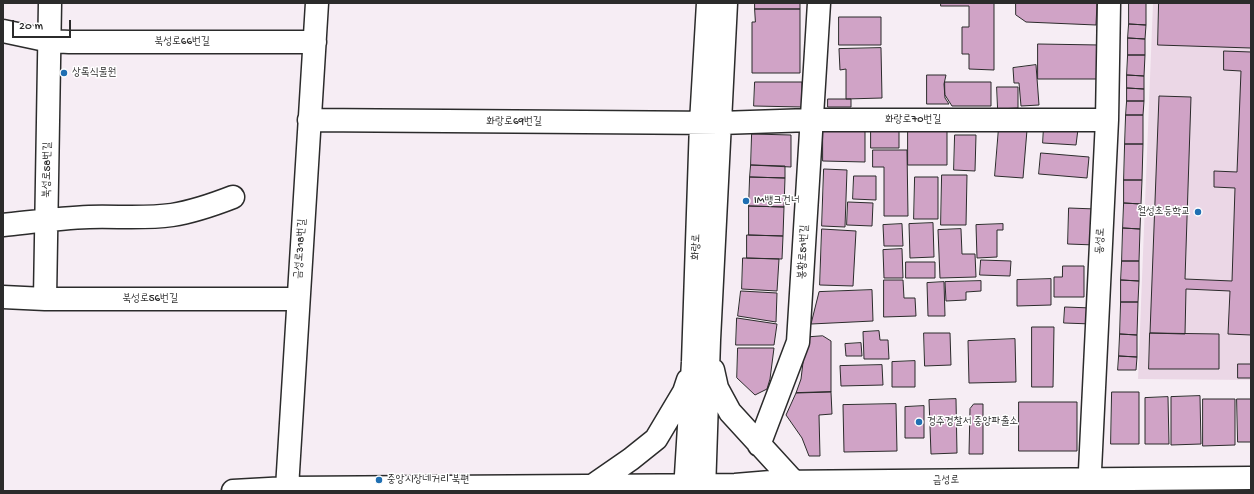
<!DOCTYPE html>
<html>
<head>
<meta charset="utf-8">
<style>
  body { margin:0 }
  #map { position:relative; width:1254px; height:494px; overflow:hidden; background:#f6edf4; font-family:"Gochi Hand",sans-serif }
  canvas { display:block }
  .frame { position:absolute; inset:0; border:4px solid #2b2b2b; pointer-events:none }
  .scale { position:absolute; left:12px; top:20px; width:59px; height:18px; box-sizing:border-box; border:2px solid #2b2b2b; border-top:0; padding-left:5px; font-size:12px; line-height:14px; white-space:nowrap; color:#2b2b2b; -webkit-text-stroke:3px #fff; paint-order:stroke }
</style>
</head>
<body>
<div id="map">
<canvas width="1254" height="494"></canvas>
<div class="frame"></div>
<div class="scale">20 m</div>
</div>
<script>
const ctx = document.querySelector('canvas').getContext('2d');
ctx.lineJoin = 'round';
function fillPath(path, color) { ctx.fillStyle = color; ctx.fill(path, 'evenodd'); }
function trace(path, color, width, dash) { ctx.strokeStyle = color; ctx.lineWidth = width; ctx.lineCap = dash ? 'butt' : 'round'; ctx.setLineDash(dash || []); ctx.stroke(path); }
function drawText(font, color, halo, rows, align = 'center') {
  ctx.font = font + ' "Gochi Hand","Poor Story",sans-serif'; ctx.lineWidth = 3; ctx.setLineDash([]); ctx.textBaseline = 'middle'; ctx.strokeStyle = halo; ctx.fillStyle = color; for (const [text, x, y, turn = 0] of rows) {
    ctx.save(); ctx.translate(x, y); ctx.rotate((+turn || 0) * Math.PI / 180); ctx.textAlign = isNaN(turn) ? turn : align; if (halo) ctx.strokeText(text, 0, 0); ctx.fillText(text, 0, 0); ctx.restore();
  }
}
const built = new Path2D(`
  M1153,3H1251V380L1138,379Z`);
const building = new Path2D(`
  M755,3H800V9H755Z
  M941,3H994V70L969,69V54H962V27H969V6H941Z
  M1016,3H1097L1096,25L1026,22L1016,15Z
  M1129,3H1146V25L1129,24Z
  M1159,3H1251V48L1158,45Z
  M755,9H800V73H752V22H755Z
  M839,17H881V45H839Z
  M1129,24L1146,25L1145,39L1128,38Z
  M1128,38L1145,39V55H1128Z
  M1038,44L1100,45L1099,79H1038Z
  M881,48L882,98L846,99V69L840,70L839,49Z
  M1224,51L1251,52V335L1228,334L1230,291L1186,289L1185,334L1150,333L1159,96L1191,97L1185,279L1232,281L1235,188L1214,187V171L1237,172L1241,71L1224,70Z
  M1128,55H1145L1144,76L1127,75Z
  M1036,65L1039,105L1021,106L1019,83H1014L1013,68Z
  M927,75H946L944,84L945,98L949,104H927Z
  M1127,75L1144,76V89L1127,88Z
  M755,82H802V107L754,106Z
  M945,82H991V106H952L945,95Z
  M997,87H1018V108L998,109Z
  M1127,88L1144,89V101H1127Z
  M828,99H851V107H828Z
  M1127,101H1144L1143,115H1126Z
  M1126,115H1143V144H1125Z
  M908,126H947V165H908Z
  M1044,126L1078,129L1076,145L1043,143Z
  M823,127H865V162L823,161Z
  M871,127H899V148H871Z
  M999,127L1027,130L1023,178L995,176Z
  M752,134L791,135V167L751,165Z
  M955,135H976L975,171L954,170Z
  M1125,144H1143L1142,180H1124Z
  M873,150H907L908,216H884V167H873Z
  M1041,153L1089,157L1087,178L1039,174Z
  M751,165L785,166V178L750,177Z
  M824,169L847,170L845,227L822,226Z
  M942,175H967L966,225H941Z
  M854,176H876V200L853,199Z
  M750,177L785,178L784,207L749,206Z
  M915,177H938V219H914Z
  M1124,180H1142L1141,204L1124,203Z
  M848,202L873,203L872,226L847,225Z
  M1124,203L1141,204L1140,229L1123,228Z
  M749,206L784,207L783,236L749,235Z
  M1069,208L1096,209L1095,245L1068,244Z
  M933,223L934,257L910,258L909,224Z
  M902,224L903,246H884L883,225Z
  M1003,224V230H997V257L977,258L976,225Z
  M1123,228L1140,229L1139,261H1122Z
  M822,229L856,231L853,286L820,285Z
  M961,229L962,254H975L976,277L940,278L938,230Z
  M747,235L783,236L782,259L747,258Z
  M902,249L903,278H884L883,250Z
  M743,258L779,259L777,291L742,289Z
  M981,260L1011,261L1010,276L980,275Z
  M1122,261H1139V281L1121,280Z
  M906,262H935V278H906Z
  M1063,266H1084V297H1054V277H1062Z
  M1051,279V305L1017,306V280Z
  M884,280H903L904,298H915L916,316L884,317Z
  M1121,280L1139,281L1138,302H1121Z
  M981,281V291L966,292V300L946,301L945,282Z
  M944,282L945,316H928L927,283Z
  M872,290L873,321L811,324L819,292Z
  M741,291L777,293L776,322L738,316Z
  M1121,302H1138L1137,335L1120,334Z
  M1065,307L1092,308V324L1064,323Z
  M737,318L777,324L774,345H736Z
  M1032,327H1054L1053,387H1032Z
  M879,331L880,340H888L889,359H864L863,332Z
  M924,333H950L951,365L925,366Z
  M1150,333L1219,334V369H1149Z
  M1120,334L1137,335V357L1119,356Z
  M823,336L831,341V392L796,393L801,379L805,346L810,337Z
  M1015,339L1016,382L969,383L968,341Z
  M861,343L862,356H846L845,344Z
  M738,348H774L770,379L767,389L755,395L737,378Z
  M1119,356L1137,357L1136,370H1118Z
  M915,361V387H892V362Z
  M1238,364H1251V378H1238Z
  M882,365L883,385L841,386L840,366Z
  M831,392L832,414L819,415L820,456H809L802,438L786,415L796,393Z
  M1112,392H1139V444H1111Z
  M1200,396L1201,444L1171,445V397Z
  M1168,397L1169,444H1145V398Z
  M956,399L957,453L931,454L929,400Z
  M1203,399H1235V445L1203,446Z
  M1237,399H1251V442H1238Z
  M1019,402H1077V451H1019Z
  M896,404L897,451L844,452L843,405Z
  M974,404H983V454H969L970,409Z
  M924,406V438H905V407Z`);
const minor = new Path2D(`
  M3,31L50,41L69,42H315
  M309,120L720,123L811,120H1107
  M3,225C32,222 60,218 89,217C116,216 144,219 172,215C191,212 215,204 233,197
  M3,297L45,299H298
  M45,299L50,3
  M713,370L717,388L730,412L794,482
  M759,445L798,342L819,3
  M592,486L631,459L656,439L684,392L688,380
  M287,488L317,3
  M233,491L287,488L735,485L771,482L1251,478
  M685,491L693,362L701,123L708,3
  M704,491L709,340L726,3
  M1089,491L1107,120L1109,3`);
const markers = [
  [64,73,4,"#1f6fb2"],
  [746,201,4,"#1f6fb2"],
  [1198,212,4,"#1f6fb2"],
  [919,422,4,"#1f6fb2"],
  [379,480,4,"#1f6fb2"]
];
const streetNames = [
  ["북성로66번길",182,42],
  ["화랑로70번길",913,120],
  ["화랑로69번길",514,122],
  ["북성로58번길",48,170,-89],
  ["동성로",1101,241,-87],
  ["화랑로",697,247,-88],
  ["금성로318번길",301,249,-86],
  ["봉황로51번길",804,252,-87],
  ["북성로56번길",150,299],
  ["금성로",946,481,-1]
];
const poiNames = [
  ["상록식물원",72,73],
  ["IM뱅크건너",754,201],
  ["월성초등학교",1190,212,"right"],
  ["경주경찰서 중앙파출소",927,422],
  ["중앙시장네거리 북편",387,480]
];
fillPath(built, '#ebd7e6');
fillPath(building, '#d0a3c6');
trace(building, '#2b2b2b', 1);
trace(minor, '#2b2b2b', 25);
trace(minor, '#fff', 22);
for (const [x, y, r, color] of markers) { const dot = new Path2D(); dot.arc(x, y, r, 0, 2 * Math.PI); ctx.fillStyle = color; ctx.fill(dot); trace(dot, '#fff', 1.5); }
drawText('11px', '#2b2b2b', '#fff', streetNames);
drawText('11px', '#2b2b2b', '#fff', poiNames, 'left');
</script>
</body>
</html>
